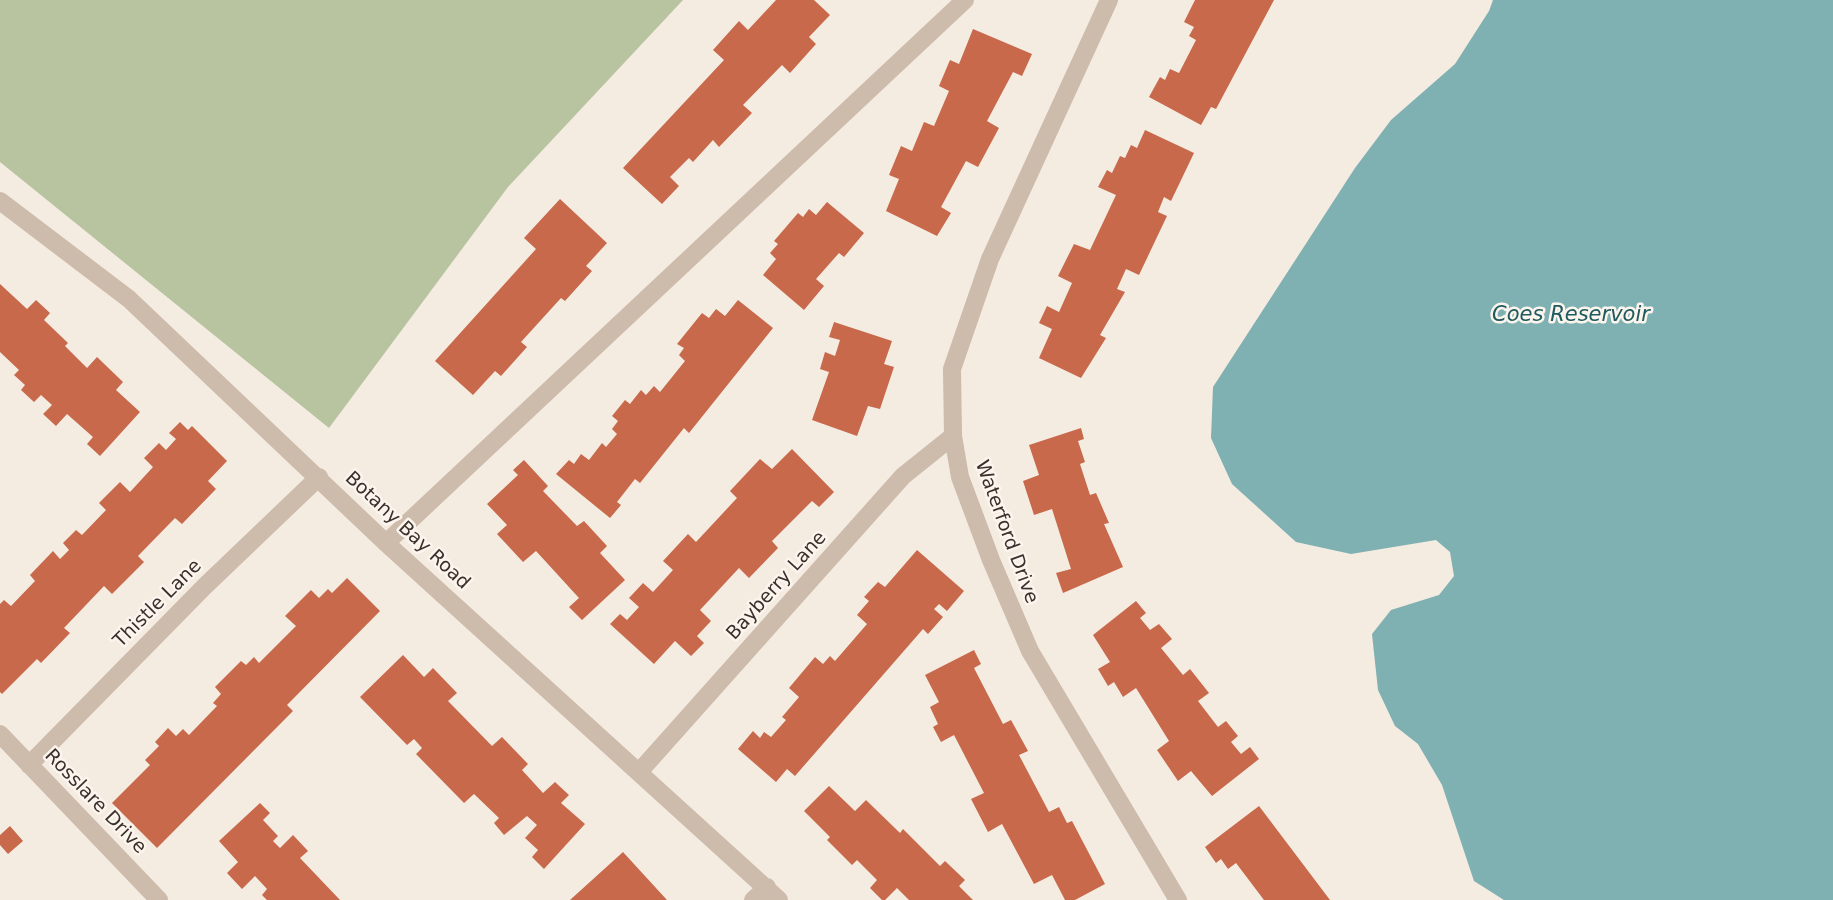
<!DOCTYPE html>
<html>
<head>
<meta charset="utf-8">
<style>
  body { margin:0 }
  canvas { display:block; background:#f4ebe1 }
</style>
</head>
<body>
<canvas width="1833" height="900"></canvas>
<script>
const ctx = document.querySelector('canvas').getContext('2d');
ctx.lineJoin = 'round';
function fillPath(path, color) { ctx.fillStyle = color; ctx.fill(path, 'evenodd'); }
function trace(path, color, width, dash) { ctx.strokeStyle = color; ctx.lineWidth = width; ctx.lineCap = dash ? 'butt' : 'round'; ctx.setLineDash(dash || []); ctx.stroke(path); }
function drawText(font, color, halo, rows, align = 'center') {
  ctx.font = font + ' "DejaVu Sans",sans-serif'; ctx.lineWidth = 5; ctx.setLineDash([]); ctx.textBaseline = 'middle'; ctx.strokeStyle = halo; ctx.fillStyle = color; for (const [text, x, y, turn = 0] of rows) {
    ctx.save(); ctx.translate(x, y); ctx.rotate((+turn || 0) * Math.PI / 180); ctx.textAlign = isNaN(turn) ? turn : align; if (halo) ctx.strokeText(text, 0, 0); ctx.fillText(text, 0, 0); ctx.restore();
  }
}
const green = new Path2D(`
  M0,0H683L508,187L329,428L0,162Z`);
const water = new Path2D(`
  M1493,0H1833V900H1504L1474,881L1442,785L1418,744L1395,726L1378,690L1372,634L1391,610L1439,595L1454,576L1450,552L1436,540L1351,554L1296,542L1232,484L1211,438L1213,387L1355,168L1391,120L1455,64L1489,11Z`);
const building = new Path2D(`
  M776,0H814L830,15L809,37L816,44L790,73L782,65L743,105L752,113L719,147L713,140L693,162L689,158L670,177L679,186L662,204L623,168L724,60L713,50L739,21L748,30Z
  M1195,0H1274L1216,109L1211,107L1201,125L1149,97L1160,77L1165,80L1170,69L1179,73L1196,40L1189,36L1194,27L1184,22Z
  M973,29L1032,54L1022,76L1013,72L987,121L999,128L978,167L966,161L941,207L951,213L937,236L886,211L899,179L889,175L901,146L912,151L924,122L934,126L949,91L939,86L950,60L959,64Z
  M1145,130L1194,153L1171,201L1164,197L1158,212L1167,216L1139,275L1126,269L1117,289L1125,292L1100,335L1106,338L1081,378L1039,358L1052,329L1039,323L1047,306L1059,312L1072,283L1058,276L1074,244L1090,250L1116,195L1098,187L1107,170L1112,173L1120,156L1125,158L1131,145L1137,148Z
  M560,199L607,243L586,266L592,271L565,301L561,298L521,342L527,347L501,376L495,371L473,395L435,361L536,249L524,238Z
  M827,202L864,233L844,257L839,253L816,279L824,286L804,310L763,275L776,259L770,253L778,244L774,241L798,213L803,217L809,209L816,215Z
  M0,284L27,309L36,300L50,313L44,320L68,343L65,346L87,368L97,357L123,382L116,390L140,412L100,456L87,444L93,437L67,414L56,426L43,414L52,405L41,395L34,402L21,390L25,385L14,375L19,370L0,352Z
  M738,300L773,328L689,433L684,428L640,483L635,479L617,502L621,505L610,518L556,474L569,460L574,464L581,454L589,460L602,443L606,447L617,434L612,429L618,421L612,416L625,400L630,404L641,390L646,395L654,386L660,392L685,361L679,355L684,348L677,344L702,313L709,318L716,309L725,316Z
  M834,322L892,341L884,364L894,367L880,409L868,406L857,436L812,420L829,372L820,369L825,352L835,356L840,340L829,337Z
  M180,422L188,430L192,426L227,461L208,481L216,489L182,524L175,518L138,556L144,562L112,594L104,586L64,628L70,633L41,663L37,659L2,694L0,692V604L4,600L11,606L35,581L30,575L53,551L60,559L69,550L63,543L76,530L82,535L106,510L99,503L120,482L130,492L153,467L144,458L159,443L166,450L176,439L169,433Z
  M1081,428L1084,439L1078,441L1085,462L1080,464L1090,495L1096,493L1109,523L1104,524L1123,567L1063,593L1056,573L1071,569L1052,509L1034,515L1023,481L1039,475L1029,445Z
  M792,449L834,492L819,507L812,501L772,541L778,548L749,578L739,568L700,610L711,621L697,636L704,643L691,656L675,641L654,664L610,624L620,614L627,620L639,607L629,598L643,583L653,592L673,570L663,561L688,534L696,542L737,498L730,491L760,459L772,469Z
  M524,460L548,486L543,491L577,526L584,521L607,546L600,553L625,580L582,620L569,607L579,598L536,551L523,562L497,534L507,525L487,504L518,475L513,470Z
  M917,550L964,591L947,611L939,604L934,609L943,617L928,634L923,629L795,776L787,769L776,782L738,749L753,731L760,738L764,732L771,737L786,720L782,717L799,697L789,688L815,657L823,664L830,656L835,661L867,624L857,615L869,601L864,597L878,582L885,587Z
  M347,578L380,611L287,705L293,711L157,848L112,803L150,765L145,760L159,746L155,742L168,728L176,736L183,729L189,735L217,706L213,703L221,694L215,687L241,661L246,665L254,657L259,663L296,626L285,616L311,590L319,598L328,589L332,593Z
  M1136,601L1146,613L1140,618L1150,630L1159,624L1172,639L1161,648L1183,675L1190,669L1209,693L1198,701L1218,727L1226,721L1238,736L1231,742L1241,754L1250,747L1259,759L1212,796L1191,771L1178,781L1157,750L1169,741L1136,688L1123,697L1114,682L1108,686L1098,669L1110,662L1093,635Z
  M974,650L981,664L974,668L1003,724L1011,720L1028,751L1019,755L1049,812L1059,807L1067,823L1072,821L1105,884L1075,900H1065L1052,875L1034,884L1002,824L988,832L971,799L984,793L954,735L941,742L933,727L938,724L930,707L939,702L925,675Z
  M403,655L424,677L433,668L457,693L448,701L492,746L502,737L528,764L522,770L543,793L555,782L569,795L561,803L585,824L544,869L532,857L538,850L525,838L537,825L527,816L504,835L494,823L499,818L474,794L464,803L416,754L422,748L414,739L407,745L360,697Z
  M829,786L855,811L866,800L900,833L903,829L940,866L945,861L965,880L959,886L973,900H909L897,888L885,900H882L870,888L877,880L857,860L852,865L827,840L830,837L804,811Z
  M260,803L270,813L263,820L278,836L273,841L280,848L293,835L308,851L300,858L340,900H267L262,895L267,889L255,876L242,889L227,873L238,862L219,841Z
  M1259,806L1330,900H1264L1236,863L1228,869L1221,859L1216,863L1205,847Z
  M10,826L23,841L8,854L0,845V835Z
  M623,852L667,900H570Z`);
const minor = new Path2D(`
  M1109,0L990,259L952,369L953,436L960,477L991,560L1030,651L1178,900
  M0,201L129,299L386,543L779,900
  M386,543L965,0
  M0,734L159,900
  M29,765L205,586L319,477
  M639,772L903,476L953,436
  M753,900L767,887`);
const streetNames = [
  ["Botany Bay Road",407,531,43],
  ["Waterford Drive",1006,532,70],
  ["Bayberry Lane",777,586,-48],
  ["Thistle Lane",158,604,-45],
  ["Rosslare Drive",95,802,46]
];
const waterNames = [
  ["Coes Reservoir",1571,316]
];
fillPath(green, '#b8c4a0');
fillPath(water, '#7fb0b2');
fillPath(building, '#c8694b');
trace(minor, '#cdbbac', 18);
drawText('19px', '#3b302b', '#fbf5ee', streetNames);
drawText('italic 21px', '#1f5a5e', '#fbf5ee', waterNames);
</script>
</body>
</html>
